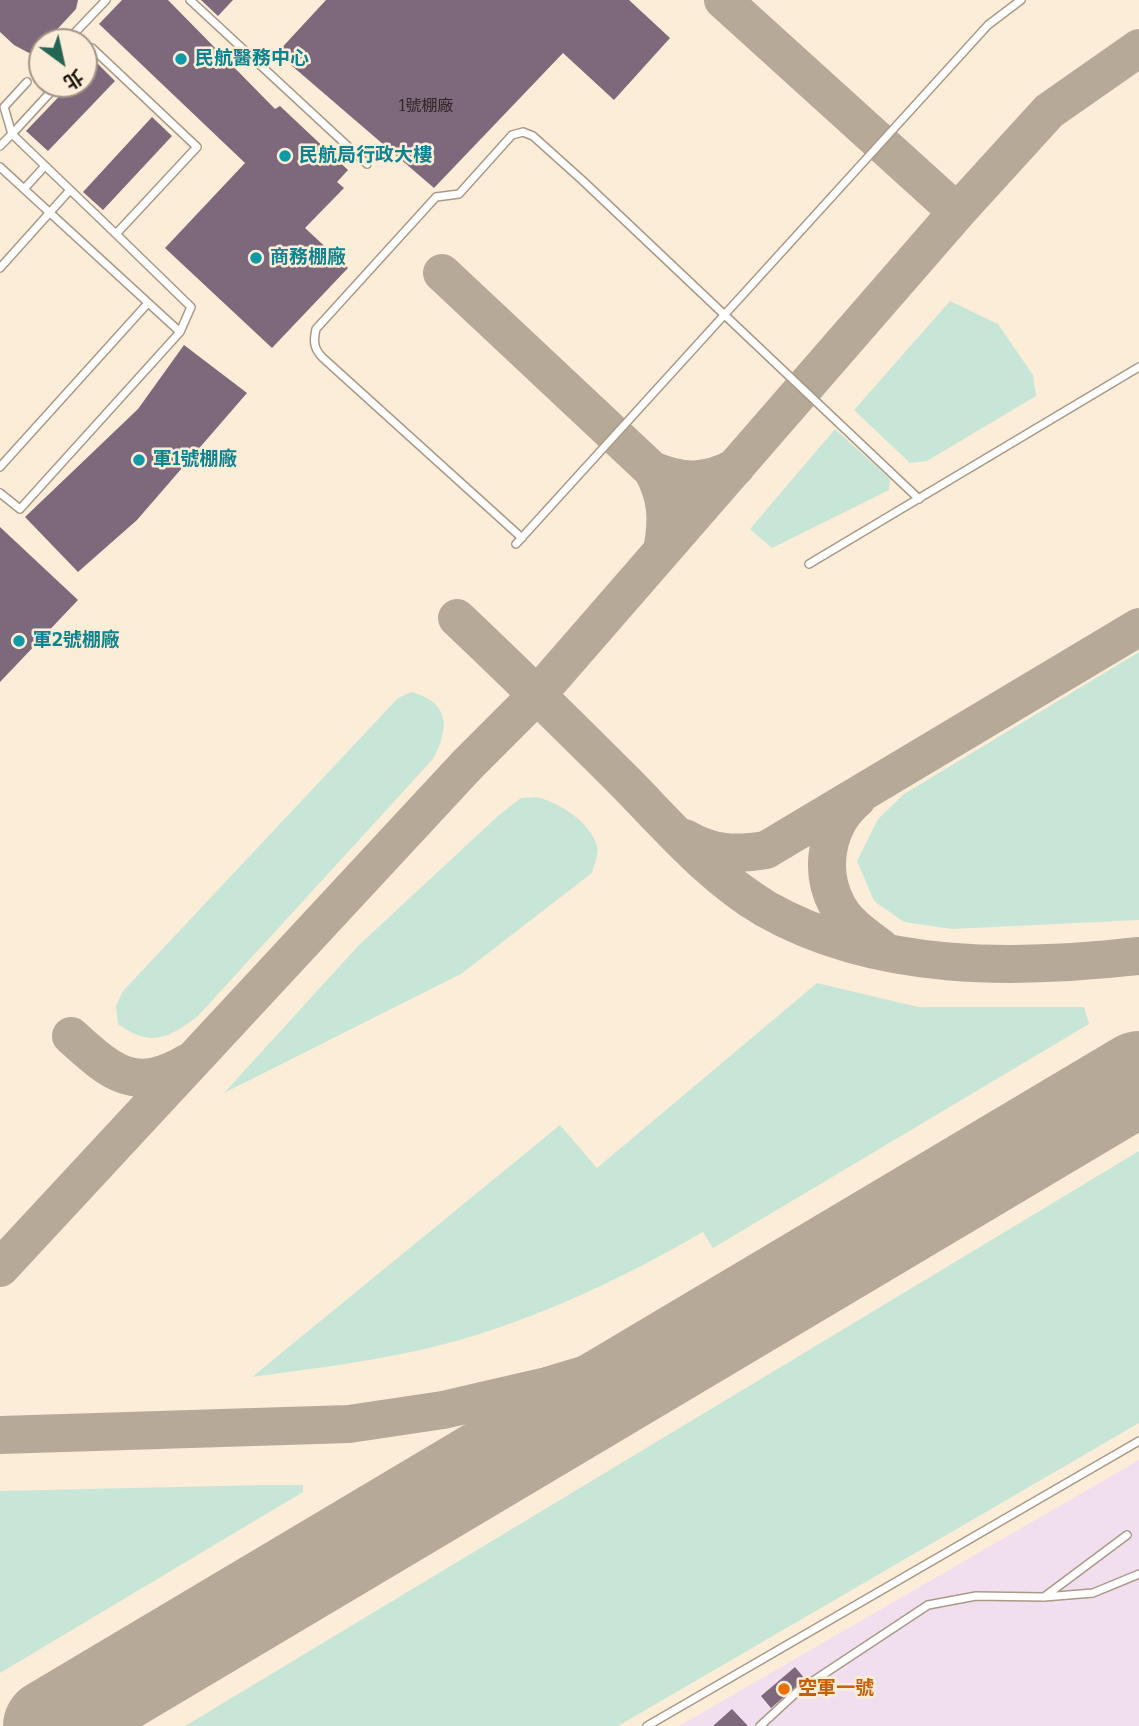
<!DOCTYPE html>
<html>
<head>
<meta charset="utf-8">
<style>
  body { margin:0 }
  #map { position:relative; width:1139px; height:1726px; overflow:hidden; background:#fcedd8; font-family:Bitter,"Noto Sans TC",serif }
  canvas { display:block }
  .north { position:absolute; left:28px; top:28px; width:70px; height:70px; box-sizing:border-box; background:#fcedd8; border:2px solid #a09485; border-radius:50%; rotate:147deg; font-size:19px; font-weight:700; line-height:28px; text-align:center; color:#150f08 }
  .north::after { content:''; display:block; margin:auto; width:24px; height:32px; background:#246553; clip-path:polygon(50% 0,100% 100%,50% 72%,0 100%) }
</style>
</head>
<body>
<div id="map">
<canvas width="1139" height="1726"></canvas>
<div class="north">北</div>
</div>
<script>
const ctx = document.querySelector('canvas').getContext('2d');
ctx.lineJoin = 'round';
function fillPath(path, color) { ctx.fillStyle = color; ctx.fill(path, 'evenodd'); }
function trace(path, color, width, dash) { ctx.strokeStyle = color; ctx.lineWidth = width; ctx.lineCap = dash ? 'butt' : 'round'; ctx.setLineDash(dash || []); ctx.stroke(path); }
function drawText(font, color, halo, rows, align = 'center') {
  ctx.font = font + ' Bitter,"Noto Sans TC",serif'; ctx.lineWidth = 5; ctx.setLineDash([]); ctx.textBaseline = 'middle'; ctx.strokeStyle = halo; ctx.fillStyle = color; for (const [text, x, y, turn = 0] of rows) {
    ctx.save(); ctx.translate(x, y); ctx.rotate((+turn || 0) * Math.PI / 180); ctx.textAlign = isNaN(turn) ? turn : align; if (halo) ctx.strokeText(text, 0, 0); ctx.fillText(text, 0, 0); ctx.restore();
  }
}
const industrial = new Path2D(`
  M1139,1460V1726H679Z`);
const green = new Path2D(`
  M950,301L998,324L1033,375L1036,396L927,461L910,463L854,410Z
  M835,429L890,479L889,490L772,548L750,529Z
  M1139,652V920L952,929L904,922L874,901L857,861L878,819L904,794Z
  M411,692C450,702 450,728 433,759L198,1016C169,1038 151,1048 118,1024L116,1006L123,991L398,698Z
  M536,797C558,802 591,822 597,846C599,854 594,865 592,873L461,974L224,1093L358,946L499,815L521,798Z
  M817,983L918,1007H1084L1089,1024L713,1248L703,1232C616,1282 523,1326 425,1349C368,1362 310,1369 252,1377L560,1125L597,1168Z
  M1139,1151V1423L618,1726H185Z
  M263,1485H303V1492L0,1673V1491Z`);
const taxiway = new Path2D(`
  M723,0L957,212
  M442,273L652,470
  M662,550C668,521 667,496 652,470C683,483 706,483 736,467
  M457,618C515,673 572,729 628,785C671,829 712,877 766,909C877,972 1015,970 1139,956
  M857,799C827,824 818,869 837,905C846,923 864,935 880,947
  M685,838C712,854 735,855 766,850L1139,627
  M71,1036C112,1073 134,1094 189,1062
  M0,1268L467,765L537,695L957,212L1049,111L1139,48
  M0,1435L349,1424L443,1410L547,1386L634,1360L741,1315`);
const runway = new Path2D(`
  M50,1726L1139,1078`);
const building = new Path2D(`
  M0,0H78L76,9L38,50L29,53L14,45L0,32Z
  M122,0H168L275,109L280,106L348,170L337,182L344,188L305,228L348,268L272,348L165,248L245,163L99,24Z
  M201,0H233L218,16Z
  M326,0H629L670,38L614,100L563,53L434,188L277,53Z
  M94,60L115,81L48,151L26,131L71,84H84V71Z
  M152,117L172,136L103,210L83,192Z
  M184,345L247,393L137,520L78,572L25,517L138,409Z
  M0,527L78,600L0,682Z
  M795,1667L805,1679L771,1708L761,1696Z
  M732,1709L748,1726H713Z`);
const service = new Path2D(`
  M190,0L367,164
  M66,42L106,0
  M58,84L12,134L116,234L197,147L92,48L84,57
  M0,146L12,134L4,107L27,82
  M0,167L180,332L20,509L0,493
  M24,189L45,166
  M116,234L191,307L180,332
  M0,268L70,190
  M0,467L148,303
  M522,538L323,358C314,349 313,342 316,329L436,197L459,194L512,135L523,132L533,136L582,180L919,499
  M516,544L988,25L1021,0
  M809,564L1139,367
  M1044,1597L1127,1535
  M647,1726L1139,1441
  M760,1726L798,1691L928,1605L976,1596L1044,1597L1093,1593L1139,1574`);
const markers = [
  [181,59,7,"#0f9aa8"],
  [285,156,7,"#0f9aa8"],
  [256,258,7,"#0f9aa8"],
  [139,460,7,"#0f9aa8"],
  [19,641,7,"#0f9aa8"],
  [784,1689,7,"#e8710a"]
];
const numberNames = [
  ["1號棚廠",426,107]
];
const cultureNames = [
  ["民航醫務中心",195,59],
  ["民航局行政大樓",299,156],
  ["商務棚廠",270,258],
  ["軍1號棚廠",153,460],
  ["軍2號棚廠",33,641]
];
const foodNames = [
  ["空軍一號",798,1689]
];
fillPath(industrial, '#f1dfef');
fillPath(green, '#c8e6d7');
trace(taxiway, '#b6a998', 38);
trace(runway, '#b6a998', 94);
fillPath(building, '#7e687c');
trace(service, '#a99a87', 10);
trace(service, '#fff', 7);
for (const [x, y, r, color] of markers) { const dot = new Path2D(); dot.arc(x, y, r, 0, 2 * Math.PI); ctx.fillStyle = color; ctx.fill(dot); trace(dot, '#fcedd8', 2.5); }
drawText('16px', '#2f2525', null, numberNames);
drawText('bold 19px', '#0d838f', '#fcedd8', cultureNames, 'left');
drawText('bold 19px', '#c56008', '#fcedd8', foodNames, 'left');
</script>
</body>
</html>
